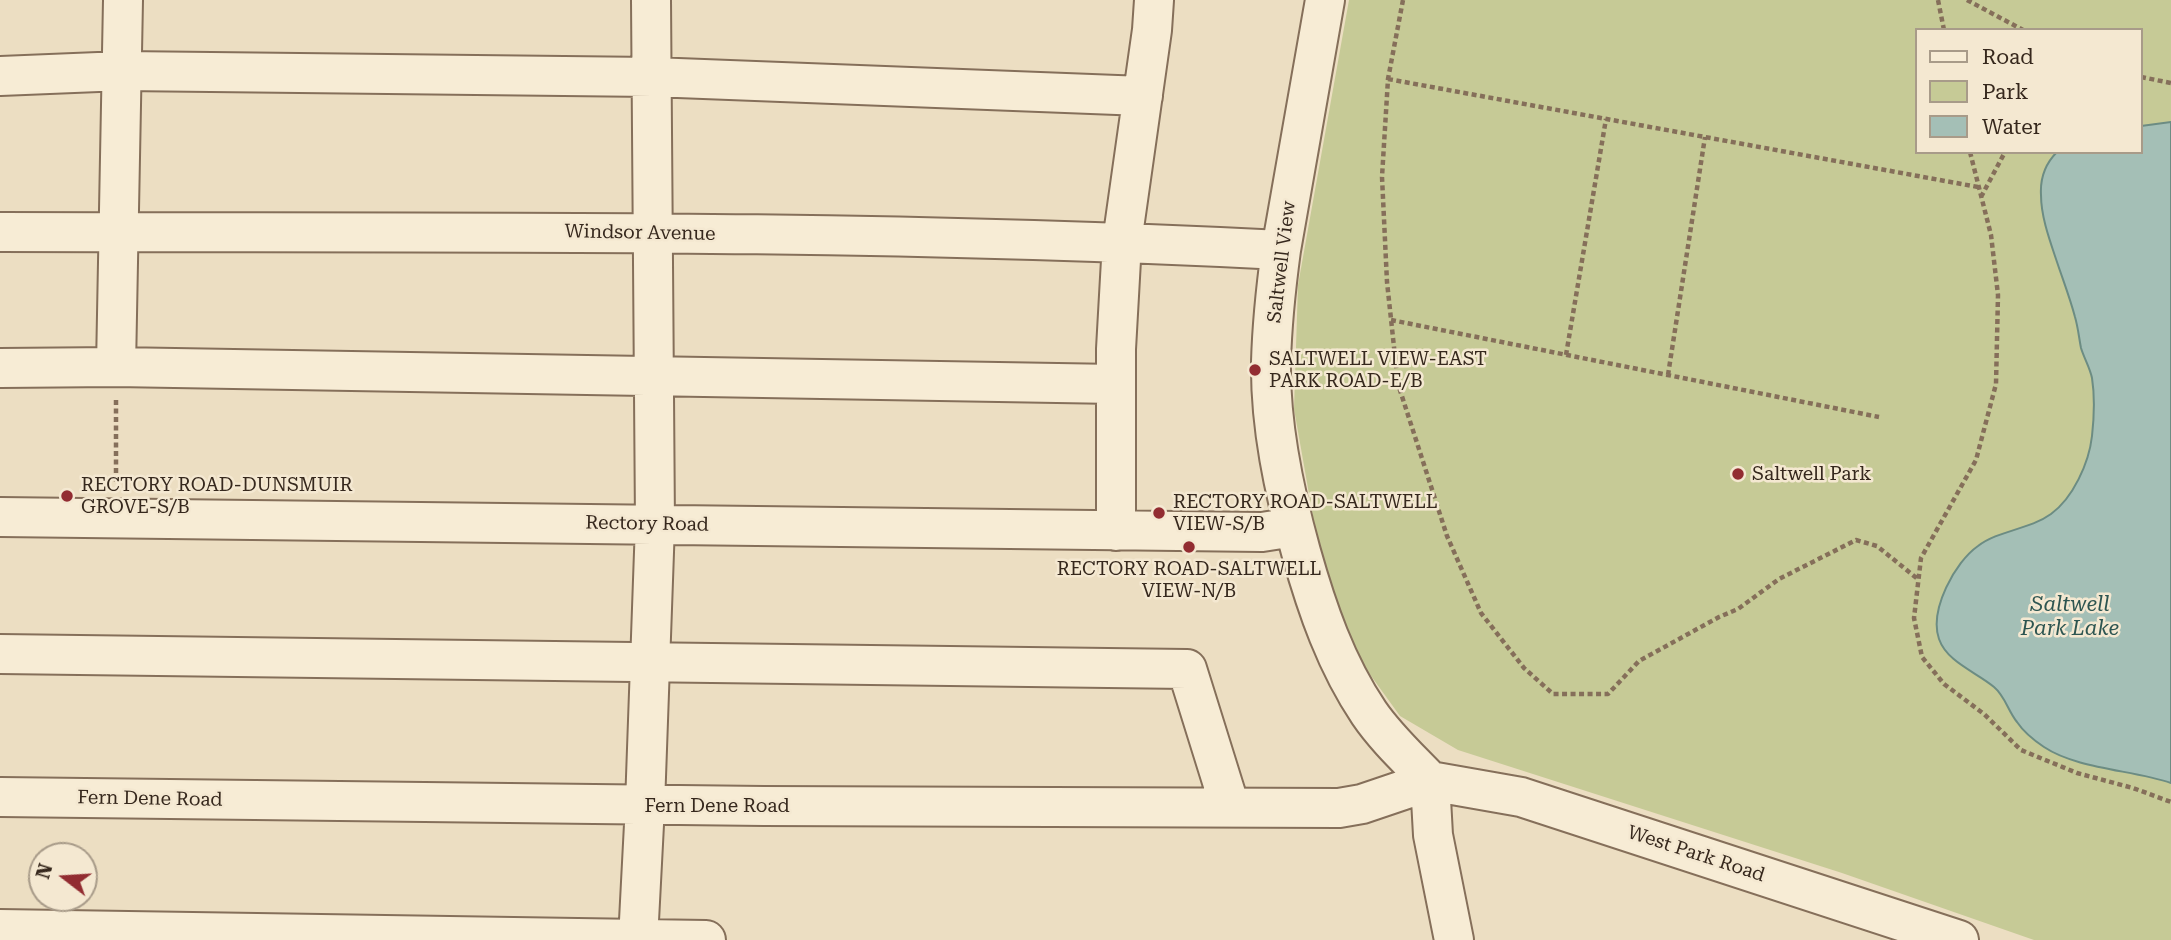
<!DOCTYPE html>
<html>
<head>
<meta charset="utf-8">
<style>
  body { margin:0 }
  #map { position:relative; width:2171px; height:940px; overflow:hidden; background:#ecdec2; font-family:"Roboto Serif",serif }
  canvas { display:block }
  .legend { position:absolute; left:1915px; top:28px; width:228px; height:126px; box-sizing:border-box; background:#f4e8d1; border:2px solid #a89b89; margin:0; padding:9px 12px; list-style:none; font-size:21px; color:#36281d }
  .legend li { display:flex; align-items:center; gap:14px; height:35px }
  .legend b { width:35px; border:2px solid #a89b89 }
  .north { position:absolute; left:28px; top:842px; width:70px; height:70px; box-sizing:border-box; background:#f4e8d1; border:2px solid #a89b89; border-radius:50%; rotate:287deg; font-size:19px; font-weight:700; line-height:28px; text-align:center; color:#36281d }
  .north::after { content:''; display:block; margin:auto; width:24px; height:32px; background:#922c31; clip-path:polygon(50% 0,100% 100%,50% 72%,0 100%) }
</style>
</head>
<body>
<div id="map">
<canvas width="2171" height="940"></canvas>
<ul class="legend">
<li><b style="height:9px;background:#f7ecd5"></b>Road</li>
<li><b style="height:19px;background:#c6ca96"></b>Park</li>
<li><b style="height:19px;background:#a4bfb6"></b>Water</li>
</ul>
<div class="north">N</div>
</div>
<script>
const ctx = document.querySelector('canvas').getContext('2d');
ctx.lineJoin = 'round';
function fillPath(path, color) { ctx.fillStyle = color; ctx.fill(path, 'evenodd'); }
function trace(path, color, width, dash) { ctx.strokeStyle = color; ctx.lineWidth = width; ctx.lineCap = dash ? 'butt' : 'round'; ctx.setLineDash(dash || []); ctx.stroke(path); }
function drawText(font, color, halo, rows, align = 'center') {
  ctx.font = font + ' "Roboto Serif",serif'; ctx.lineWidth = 5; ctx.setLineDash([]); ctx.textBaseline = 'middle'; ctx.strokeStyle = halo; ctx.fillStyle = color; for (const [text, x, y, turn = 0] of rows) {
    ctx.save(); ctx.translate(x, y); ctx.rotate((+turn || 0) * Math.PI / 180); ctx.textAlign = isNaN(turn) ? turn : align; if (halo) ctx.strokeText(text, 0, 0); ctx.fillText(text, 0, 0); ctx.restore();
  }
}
const green = new Path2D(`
  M1349,0H2171V940H2034L1842,873L1458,750L1400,716L1353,651L1317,539L1294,409L1298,285ZM1917,30H2141V152H1917Z`);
const water = new Path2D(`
  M2171,122V783C2133,770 2077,769 2044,747C2035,741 2023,731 2017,722C2008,711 2005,696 1994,687C1976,672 1947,662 1939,639C1929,610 1955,562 1978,546C1999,530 2029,530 2051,514C2073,498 2089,463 2092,436C2094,418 2095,397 2092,378C2090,368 2084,358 2081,348C2079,338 2078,327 2075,317C2070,298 2063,280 2057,262C2050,241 2041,217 2041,195C2040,178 2045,164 2057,152H2141V126Z`);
const path = new Path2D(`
  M1403,0L1388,79L1382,177L1387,282L1398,384L1447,536L1481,613L1524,668L1553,694H1608L1639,661L1719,617L1738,609L1779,579L1856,540L1877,546L1919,580
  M1938,0L1944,30
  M1967,0L2023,30
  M2141,77L2171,83
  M1388,79L1978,187
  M1970,152L1991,235L1998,295L1996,384L1976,460L1921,558L1914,618L1922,657L1944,684L1984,714L2021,750L2077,773L2133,788L2171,802
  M1981,197L2005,152
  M1391,320L1879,417
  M1566,355L1606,119
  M1668,375L1705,137
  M116,400V485`);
const minor = new Path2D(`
  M1325,0L1281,250C1276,287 1272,325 1271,362C1270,426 1284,491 1301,552C1317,609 1336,664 1369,713C1386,738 1409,759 1430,781
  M0,76L123,71L652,77L1143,96
  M0,232C427,233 854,228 1281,250
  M116,367L123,0
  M0,368L116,367L1116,384
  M0,517L1262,532L1294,527
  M1116,531V349L1122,242L1152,30L1154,0
  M0,654L1187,669L1230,807
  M1430,781L1433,835L1454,940
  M0,797L764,806L1339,808L1362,804L1430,781L1521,797L1959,940
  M0,929L706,940
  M638,940L645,805L655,524L651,0`);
const markers = [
  [1255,370,7,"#922c31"],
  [1738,474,7,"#922c31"],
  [67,496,7,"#922c31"],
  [1159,513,7,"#922c31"],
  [1189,547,7,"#922c31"]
];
const streetNames = [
  ["Windsor Avenue",640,233,1],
  ["Saltwell View",1282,262,-83],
  ["Rectory Road",647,524,1],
  ["Fern Dene Road",150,799,1],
  ["Fern Dene Road",717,806],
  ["West Park Road",1696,854,18]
];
const poiNames = [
  ["SALTWELL VIEW-EAST",1269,359],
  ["PARK ROAD-E/B",1269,381],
  ["Saltwell Park",1752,474],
  ["RECTORY ROAD-DUNSMUIR",81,485],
  ["GROVE-S/B",81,507],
  ["RECTORY ROAD-SALTWELL",1173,502],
  ["VIEW-S/B",1173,524],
  ["RECTORY ROAD-SALTWELL",1189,569,"center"],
  ["VIEW-N/B",1189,591,"center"]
];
const waterNames = [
  ["Saltwell",2070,605],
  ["Park Lake",2070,629]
];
fillPath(green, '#c6ca96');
fillPath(water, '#a4bfb6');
trace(water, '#6c8c83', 2);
trace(minor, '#856f5a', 42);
trace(path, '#856f5a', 4.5, [5, 3.5]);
trace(minor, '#f7ecd5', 38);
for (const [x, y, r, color] of markers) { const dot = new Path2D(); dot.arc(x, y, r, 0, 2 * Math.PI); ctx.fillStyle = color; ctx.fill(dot); trace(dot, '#f4e8d1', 2.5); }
drawText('19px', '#36281d', '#f4e8d1', streetNames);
drawText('19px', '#36281d', '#f4e8d1', poiNames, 'left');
drawText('italic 21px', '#2d5551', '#f4e8d1', waterNames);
</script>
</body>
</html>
